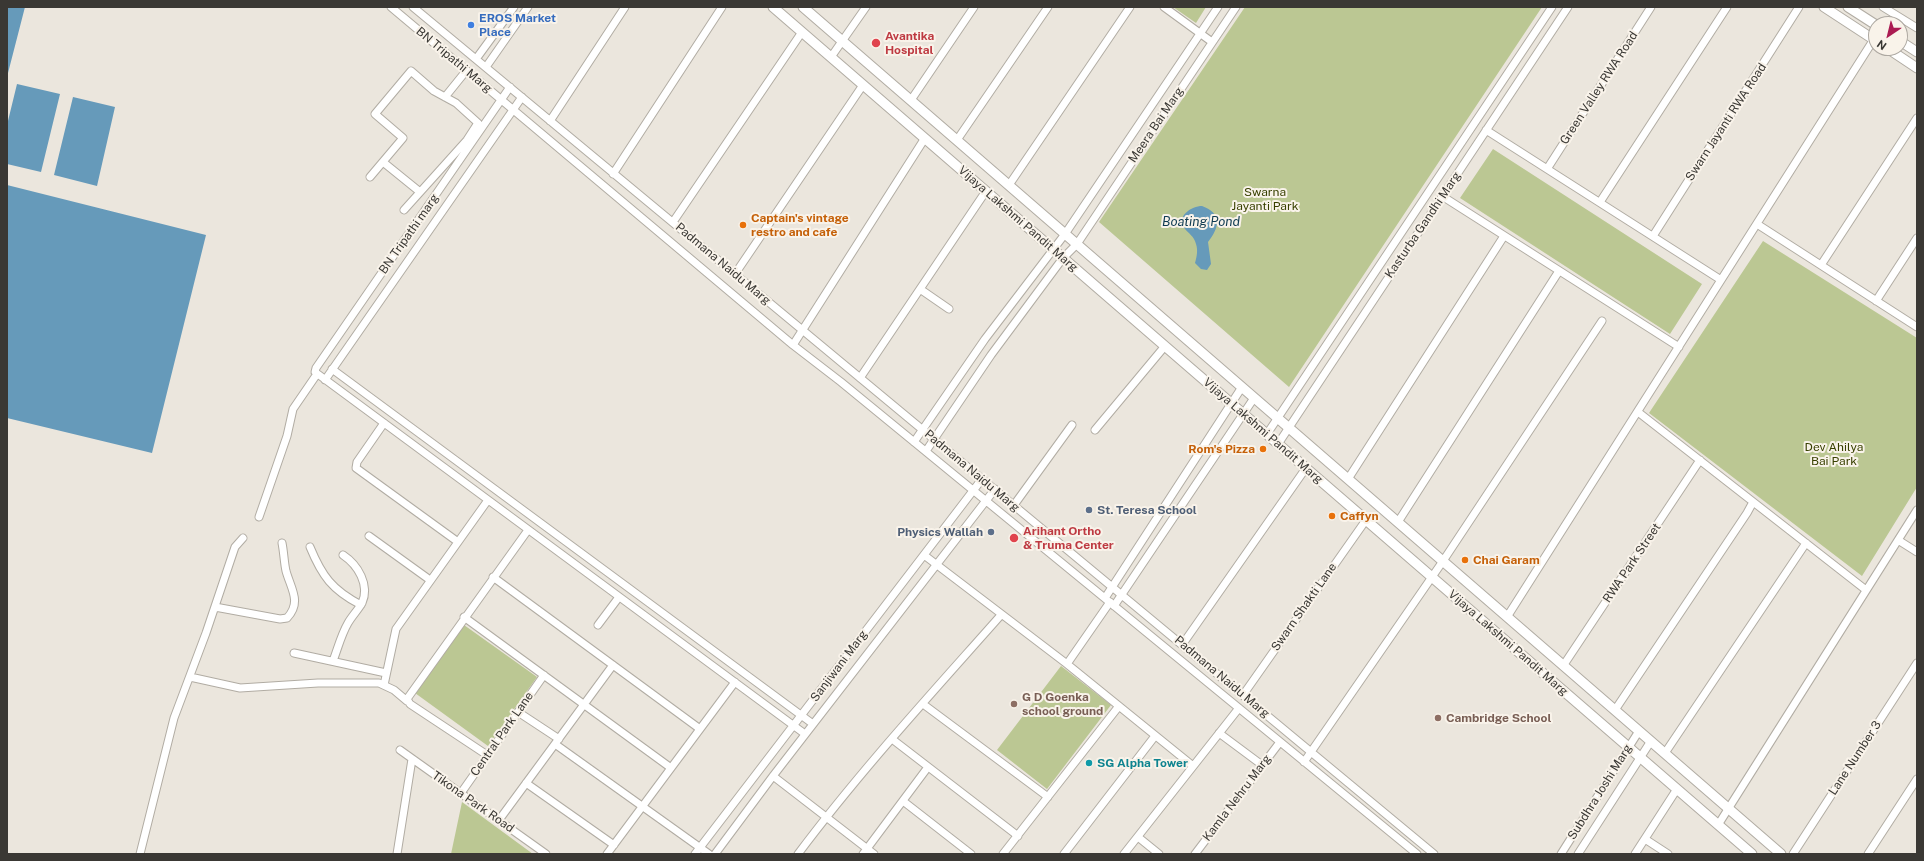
<!DOCTYPE html>
<html>
<head>
<meta charset="utf-8">
<style>
  body { margin:0 }
  #map { position:relative; width:1924px; height:861px; overflow:hidden; background:#ebe6dd; font-family:"Public Sans",sans-serif }
  canvas { display:block }
  .frame { position:absolute; inset:0; border:8px solid #3a3834; pointer-events:none }
  .north { position:absolute; left:1868px; top:16px; width:40px; height:40px; box-sizing:border-box; background:#f9f3ea; border:1px solid #ada8a1; border-radius:50%; rotate:215deg; font-size:11px; font-weight:700; line-height:16px; text-align:center; color:#3a3834 }
  .north::after { content:''; display:block; margin:auto; width:14px; height:18px; background:#ab1b52; clip-path:polygon(50% 0,100% 100%,50% 72%,0 100%) }
</style>
</head>
<body>
<div id="map">
<canvas width="1924" height="861"></canvas>
<div class="frame"></div>
<div class="north">N</div>
</div>
<script>
const ctx = document.querySelector('canvas').getContext('2d');
ctx.lineJoin = 'round';
function fillPath(path, color) { ctx.fillStyle = color; ctx.fill(path, 'evenodd'); }
function trace(path, color, width, dash) { ctx.strokeStyle = color; ctx.lineWidth = width; ctx.lineCap = dash ? 'butt' : 'round'; ctx.setLineDash(dash || []); ctx.stroke(path); }
function drawText(font, color, halo, rows, align = 'center') {
  ctx.font = font + ' "Public Sans",sans-serif'; ctx.lineWidth = 4; ctx.setLineDash([]); ctx.textBaseline = 'middle'; ctx.strokeStyle = halo; ctx.fillStyle = color; for (const [text, x, y, turn = 0] of rows) {
    ctx.save(); ctx.translate(x, y); ctx.rotate((+turn || 0) * Math.PI / 180); ctx.textAlign = isNaN(turn) ? turn : align; if (halo) ctx.strokeText(text, 0, 0); ctx.fillText(text, 0, 0); ctx.restore();
  }
}
const green = new Path2D(`
  M1173,7H1206L1196,23Z
  M1245,7H1542L1289,387L1099,222Z
  M1493,149L1702,284L1670,334L1460,198Z
  M1763,241L1917,338V487L1862,576L1649,413Z
  M464,625L537,677L488,746L415,693Z
  M1061,666L1111,705L1047,789L997,750Z
  M462,802L533,854H451Z`);
const water = new Path2D(`
  M7,7H25L8,73H7Z
  M17,84L60,94L41,172L7,164V125Z
  M73,97L115,107L97,186L54,175Z
  M7,185L206,235L152,453L7,418Z
  M1202,206C1222,213 1220,227 1208,242L1211,264L1207,270L1201,269L1195,263C1197,256 1198,250 1196,244C1194,236 1189,234 1185,229C1175,216 1192,206 1202,206Z`);
const minor = new Path2D(`
  M391,7L793,345L841,382L1417,854
  M413,7L1434,854
  M1164,7L1212,42
  M1883,7L1917,28
  M831,57L866,7
  M476,59L514,7
  M486,67L528,7
  M510,87L316,368L315,372L805,734
  M445,97L466,71
  M911,100L974,7
  M550,121L625,7
  M1486,130L1721,280
  M957,140L1048,7
  M383,162L420,192
  M1547,169L1651,7
  M613,174L722,7
  M370,177L403,138L375,114L411,71L434,91L456,103L478,123L467,140L404,210
  M1009,185L1130,7
  M1442,196L1679,347
  M1600,202L1727,7
  M673,222L802,32
  M1757,224L1917,327
  M1653,236L1799,7
  M1821,265L1917,118
  M735,274L863,85
  M920,289L949,309
  M1876,301L1917,238
  M793,345L925,138
  M332,369L813,724
  M860,378L986,191
  M325,380L522,97
  M1638,412L1866,590
  M384,423L357,462L356,468L458,542
  M1095,430L1165,346
  M1267,434L1552,7
  M914,442L985,339L1065,234L1218,7
  M1278,444L1568,7
  M926,451L991,355L1063,258L1077,244L1236,7
  M1348,479L1504,236
  M1014,505L1072,425
  M259,517L287,436L293,409L317,374
  M1398,522L1559,271
  M369,536L430,580
  M1898,540L1917,552
  M310,547C322,576 332,590 361,605
  M924,555L1067,664L1193,766
  M493,577L700,729
  M1105,598L1242,387
  M1114,606L1254,398
  M215,607L280,619L287,618C302,602 291,589 286,571C284,562 284,553 282,543
  M464,617L671,768
  M1507,617L1876,36
  M598,625L619,597
  M1182,645L1306,468
  M294,653L386,673
  M333,661C338,648 341,635 348,623C352,616 358,610 362,603C370,585 358,565 343,555
  M1067,664L1110,602
  M1563,666L1700,460
  M190,677L240,688L318,683H379L394,690L407,701
  M384,685L396,629L488,500
  M1243,695L1366,520
  M923,704L1048,797
  M1615,710L1747,513L1753,502
  M518,712L559,739
  M1219,733L1262,765
  M892,739L1018,836
  M555,744L709,854
  M400,750L546,854
  M1665,753L1806,543
  M487,755L410,704L407,699L528,530
  M1304,762L1443,561L1602,321
  M773,776L874,854
  M526,783L614,845
  M461,793L544,675
  M903,801L971,854
  M499,820L613,665
  M1718,825L1917,510
  M1138,837L1159,854
  M1645,839L1668,854
  M140,854L174,718L206,633L235,547L243,538
  M397,854L412,759
  M607,854L735,682
  M695,854L982,479
  M715,854L773,776L995,489
  M798,854C861,770 932,693 1001,615
  M863,854L928,767
  M1003,854L1119,706
  M1064,854L1155,736
  M1124,854L1239,708
  M1195,854L1280,742
  M1561,854L1639,731
  M1578,854L1651,741
  M1635,854L1677,789
  M1793,854L1917,663
  M1868,854L1917,779`);
const tertiary = new Path2D(`
  M773,7L1752,854
  M803,7L1781,854
  M1824,7L1876,41
  M1848,7L1876,25
  M1900,41L1917,52
  M1887,48L1917,68`);
const markers = [
  [471,25,4,"#3f7fe0"],
  [876,43,5,"#e0444e"],
  [743,225,4,"#e8710a"],
  [1263,449,4,"#e8710a"],
  [1089,510,4,"#5c6f8a"],
  [1332,516,4,"#e8710a"],
  [991,532,4,"#5c6f8a"],
  [1014,538,5,"#e0444e"],
  [1465,560,4,"#e8710a"],
  [1014,704,4,"#8d6e63"],
  [1438,718,4,"#8d6e63"],
  [1089,763,4,"#0f9aa8"]
];
const shopNames = [
  ["EROS Market",479,18],
  ["Place",479,32]
];
const healthNames = [
  ["Avantika",885,36],
  ["Hospital",885,50],
  ["Arihant Ortho",1023,531],
  ["& Truma Center",1023,545]
];
const streetNames = [
  ["BN Tripathi Marg",454,60,40],
  ["Green Valley RWA Road",1599,88,-57],
  ["Swarn Jayanti RWA Road",1726,122,-57],
  ["Meera Bai Marg",1156,125,-56],
  ["Vijaya Lakshmi Pandit Marg",1018,219,41],
  ["Kasturba Gandhi Marg",1423,225,-56],
  ["BN Tripathi marg",409,234,-55],
  ["Padmana Naidu Marg",723,264,40],
  ["Vijaya Lakshmi Pandit Marg",1263,431,41],
  ["Padmana Naidu Marg",972,471,40],
  ["RWA Park Street",1632,563,-56],
  ["Swarn Shakti Lane",1304,607,-55],
  ["Vijaya Lakshmi Pandit Marg",1508,643,41],
  ["Sanjiwani Marg",839,666,-53],
  ["Padmana Naidu Marg",1222,677,40],
  ["Central Park Lane",502,734,-55],
  ["Lane Number 3",1855,758,-57],
  ["Subdhra Joshi Marg",1600,792,-58],
  ["Kamla Nehru Marg",1237,798,-53],
  ["Tikona Park Road",473,802,35]
];
const parkNames = [
  ["Swarna",1265,192],
  ["Jayanti Park",1265,206],
  ["Dev Ahilya",1834,447],
  ["Bai Park",1834,461]
];
const foodNames = [
  ["Captain's vintage",751,218],
  ["restro and cafe",751,232],
  ["Rom's Pizza",1255,449,"right"],
  ["Caffyn",1340,516],
  ["Chai Garam",1473,560]
];
const serviceNames = [
  ["St. Teresa School",1097,510],
  ["Physics Wallah",983,532,"right"]
];
const educationNames = [
  ["G D Goenka",1022,697],
  ["school ground",1022,711],
  ["Cambridge School",1446,718]
];
const cultureNames = [
  ["SG Alpha Tower",1097,763]
];
const waterNames = [
  ["Boating Pond",1201,222]
];
fillPath(green, '#bbc793');
fillPath(water, '#669aba');
trace(minor, '#b1aca3', 9);
trace(tertiary, '#b1aca3', 11);
trace(minor, '#fff', 7);
trace(tertiary, '#fff', 9);
for (const [x, y, r, color] of markers) { const dot = new Path2D(); dot.arc(x, y, r, 0, 2 * Math.PI); ctx.fillStyle = color; ctx.fill(dot); trace(dot, '#f9f3ea', 1.5); }
drawText('bold 12px', '#366cbe', '#f9f3ea', shopNames, 'left');
drawText('bold 12px', '#be3a42', '#f9f3ea', healthNames, 'left');
drawText('12px', '#3a3834', '#f9f3ea', streetNames);
drawText('12px', '#384000', '#f9f3ea', parkNames);
drawText('bold 12px', '#c56008', '#f9f3ea', foodNames, 'left');
drawText('bold 12px', '#4e5e75', '#f9f3ea', serviceNames, 'left');
drawText('bold 12px', '#785e54', '#f9f3ea', educationNames, 'left');
drawText('bold 12px', '#0d838f', '#f9f3ea', cultureNames, 'left');
drawText('italic 13px', '#0e3a51', '#f9f3ea', waterNames);
</script>
</body>
</html>
